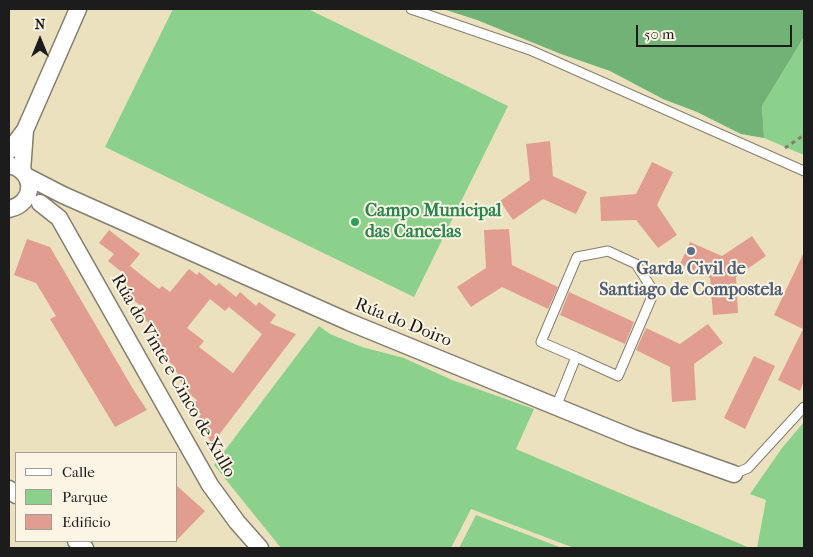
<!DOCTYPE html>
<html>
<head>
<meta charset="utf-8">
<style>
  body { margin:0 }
  #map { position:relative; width:813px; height:557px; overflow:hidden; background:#ece1bf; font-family:"IM FELL French Canon",serif }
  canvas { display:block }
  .frame { position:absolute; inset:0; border:10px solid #1c1c1c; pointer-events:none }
  .legend { position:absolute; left:15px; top:452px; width:162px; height:90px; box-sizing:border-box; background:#fcf5e5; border:1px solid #a29e95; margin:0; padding:6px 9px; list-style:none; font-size:15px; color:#1c1c1c }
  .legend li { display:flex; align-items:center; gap:10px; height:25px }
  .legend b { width:25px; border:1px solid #a29e95 }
  .north { position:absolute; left:15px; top:15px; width:50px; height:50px; -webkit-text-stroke:4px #fcf5e5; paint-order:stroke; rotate:0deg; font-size:14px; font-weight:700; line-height:20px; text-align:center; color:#1c1c1c }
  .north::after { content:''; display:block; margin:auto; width:18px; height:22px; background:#1c1c1c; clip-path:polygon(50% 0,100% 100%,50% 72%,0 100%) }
  .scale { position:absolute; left:636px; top:25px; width:156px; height:22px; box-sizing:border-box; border:2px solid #1c1c1c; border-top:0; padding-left:6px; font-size:15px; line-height:18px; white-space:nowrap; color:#1c1c1c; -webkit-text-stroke:4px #fcf5e5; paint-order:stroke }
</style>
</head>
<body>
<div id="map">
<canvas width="813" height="557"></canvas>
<div class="frame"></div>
<ul class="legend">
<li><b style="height:6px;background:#fff"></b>Calle</li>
<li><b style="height:14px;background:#8cd18b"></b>Parque</li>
<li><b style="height:14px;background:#e19e90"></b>Edificio</li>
</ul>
<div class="north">N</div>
<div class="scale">50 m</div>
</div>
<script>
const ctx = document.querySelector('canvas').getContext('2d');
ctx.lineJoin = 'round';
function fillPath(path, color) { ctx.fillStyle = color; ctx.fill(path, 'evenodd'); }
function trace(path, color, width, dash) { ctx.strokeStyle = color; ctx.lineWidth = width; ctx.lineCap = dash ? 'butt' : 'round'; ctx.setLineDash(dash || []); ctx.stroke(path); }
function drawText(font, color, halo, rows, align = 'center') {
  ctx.font = font + ' "IM FELL French Canon",serif'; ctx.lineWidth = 4; ctx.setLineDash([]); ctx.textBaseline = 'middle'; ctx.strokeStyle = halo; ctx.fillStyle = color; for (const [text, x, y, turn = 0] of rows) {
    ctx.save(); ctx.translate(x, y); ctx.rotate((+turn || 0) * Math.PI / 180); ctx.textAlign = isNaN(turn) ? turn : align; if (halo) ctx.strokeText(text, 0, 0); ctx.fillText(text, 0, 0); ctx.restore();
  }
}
const green = new Path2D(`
  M173,9H308L508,106L414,297L105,147Z
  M804,37V155L764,138L762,106Z
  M319,326L330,334L362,347L404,358L452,380L534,409L516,449L750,548H574L471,509L451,548H281L214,465Z
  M804,422V548H757L766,500L750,494L782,448Z
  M476,515L562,548H459Z`);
const forest = new Path2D(`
  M443,9H804V37L762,106L764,138L741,134L697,112L663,99L610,71L561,54L477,20Z`);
const building = new Path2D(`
  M550,141L553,176L587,192L576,214L543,199L513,220L500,201L530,180L526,144Z
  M652,162L673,172L657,205L677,235L658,248L636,220L601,221L600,197L636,194Z
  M509,229L512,265L558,287L548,309L502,287L471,307L457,287L486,268L484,230Z
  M109,230L140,254L124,273L130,266L159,289L162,286L170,292L189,269L197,275L199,272L216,286L219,283L236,297L240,292L256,306L259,302L276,315L270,323L296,334L212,444L198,419L201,414L192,407L197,400L181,388L184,384L175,377L178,373L169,367L172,364L163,357L166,354L158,347L161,344L151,337L154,333L146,327L149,323L139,316L144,308L129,297L133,291L119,279L123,273L108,261L114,254L99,243ZM210,299L225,311L229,307L262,334L233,373L199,347L204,341L187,328Z
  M752,236L766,256L736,277L738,313L713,315L710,278L680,264L690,242L722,256Z
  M27,239L50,247L133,389L147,410L115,427L50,319L56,316L36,283L14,275Z
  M804,252V381L800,391L778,380L803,329L774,315Z
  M569,292L634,322L625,344L560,315Z
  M708,324L723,343L694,364L696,400L672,402L670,367L636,350L646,328L680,344Z
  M754,356L775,366L745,429L724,418Z
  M176,485L205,511L176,541Z`);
const path = new Path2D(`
  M785,148L804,135`);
const service = new Path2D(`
  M411,9L530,50L804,171
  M556,407L576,357L618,376L654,292L636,264L608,251L577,257L541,342L576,357
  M734,474L748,468L804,407`);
const minor = new Path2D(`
  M9,151L25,130L78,9
  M9,165C36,171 36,203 9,209
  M22,171L25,130
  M26,176L63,195L349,322L633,438L734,474
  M40,203L59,218L210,485L237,522L260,548
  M9,489L16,495
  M76,541L85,548`);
const markers = [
  [355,222,5,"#2e9e5b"],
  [691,251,5,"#5c6f8a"]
];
const leisureNames = [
  ["Campo Municipal",365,212],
  ["das Cancelas",365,233]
];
const serviceNames = [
  ["Garda Civil de",691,270],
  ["Santiago de Compostela",691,291]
];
const streetNames = [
  ["Rúa do Doiro",403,323,22],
  ["Rúa do Vinte e Cinco de Xullo",173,376,60]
];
fillPath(green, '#8cd18b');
fillPath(forest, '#71b377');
fillPath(building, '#e19e90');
trace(service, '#847e6e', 11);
trace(minor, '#847e6e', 19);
trace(path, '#847e6e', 3, [4, 4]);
trace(service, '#fff', 9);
trace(minor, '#fff', 16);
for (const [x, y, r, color] of markers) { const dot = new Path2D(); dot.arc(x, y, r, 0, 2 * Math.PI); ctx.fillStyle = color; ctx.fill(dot); trace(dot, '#fcf5e5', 2); }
drawText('bold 18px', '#27864d', '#fcf5e5', leisureNames, 'left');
drawText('bold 18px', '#4e5e75', '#fcf5e5', serviceNames);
drawText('18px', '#1c1c1c', '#fcf5e5', streetNames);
</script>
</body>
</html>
